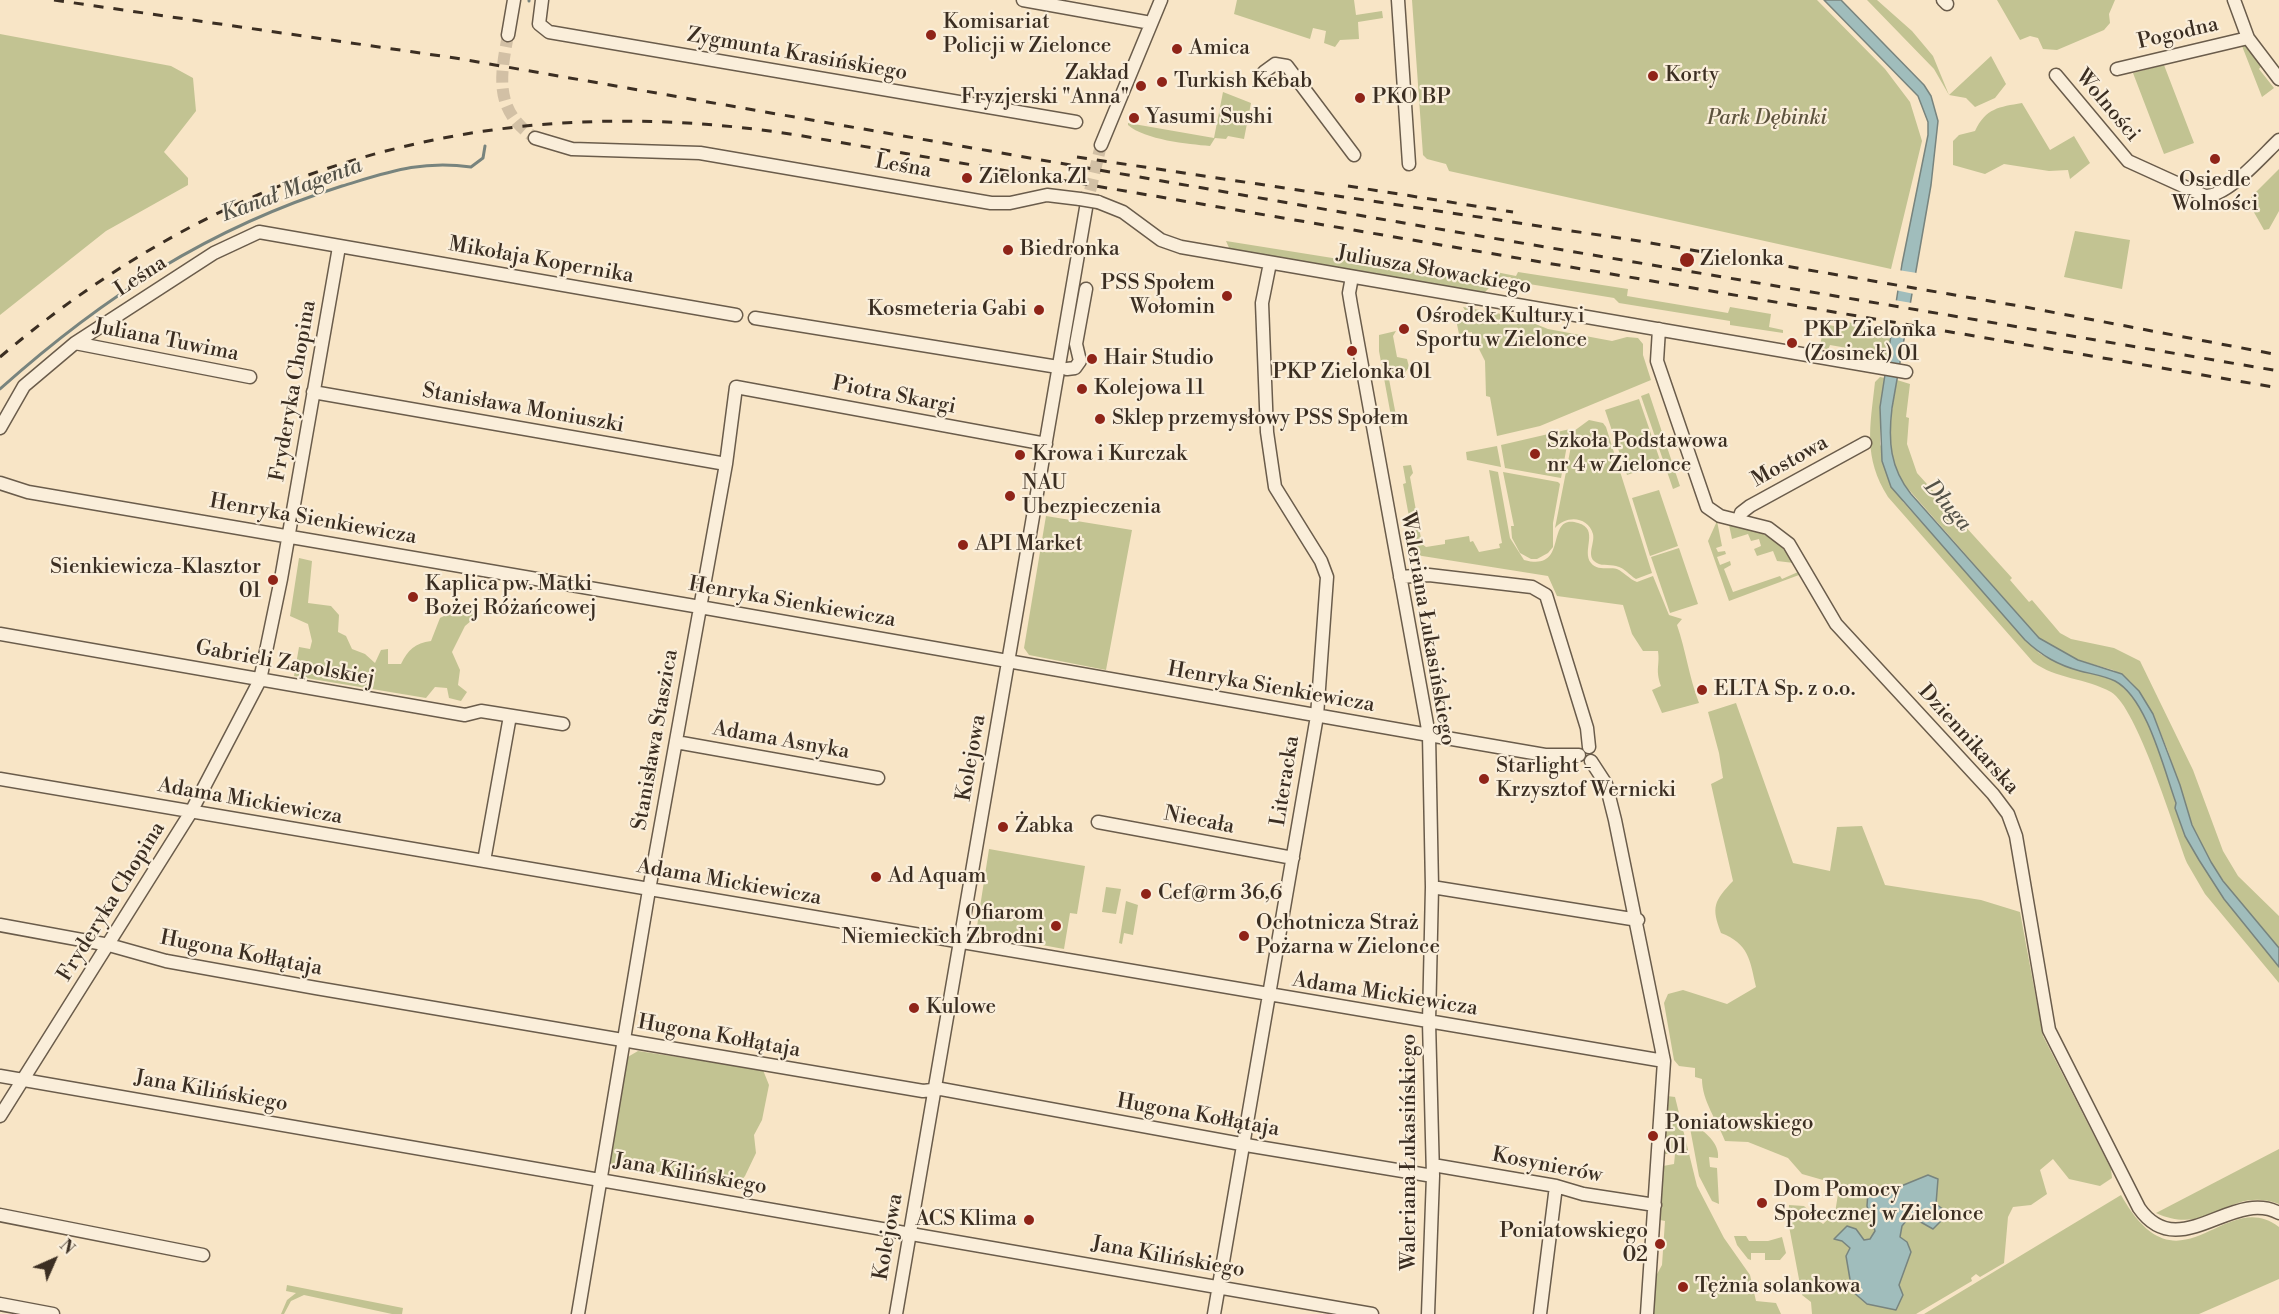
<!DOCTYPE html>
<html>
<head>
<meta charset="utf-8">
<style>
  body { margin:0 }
  #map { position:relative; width:2279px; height:1314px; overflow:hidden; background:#f8e5c6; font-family:"Libre Bodoni",serif }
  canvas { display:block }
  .north { position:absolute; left:24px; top:1230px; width:60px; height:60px; -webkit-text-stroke:4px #faeeda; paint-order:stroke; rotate:45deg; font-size:16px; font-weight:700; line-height:24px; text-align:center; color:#3b2e22 }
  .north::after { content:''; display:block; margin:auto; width:21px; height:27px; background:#3b2e22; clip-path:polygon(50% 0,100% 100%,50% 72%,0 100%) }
</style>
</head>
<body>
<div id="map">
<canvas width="2279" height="1314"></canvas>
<div class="north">N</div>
</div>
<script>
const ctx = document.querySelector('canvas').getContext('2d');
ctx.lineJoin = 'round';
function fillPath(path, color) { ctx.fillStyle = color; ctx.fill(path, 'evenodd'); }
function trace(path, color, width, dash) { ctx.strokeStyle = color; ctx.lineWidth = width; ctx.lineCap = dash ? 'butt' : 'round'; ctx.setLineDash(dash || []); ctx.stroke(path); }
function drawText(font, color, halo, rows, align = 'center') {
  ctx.font = font + ' "Libre Bodoni",serif'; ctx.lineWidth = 4.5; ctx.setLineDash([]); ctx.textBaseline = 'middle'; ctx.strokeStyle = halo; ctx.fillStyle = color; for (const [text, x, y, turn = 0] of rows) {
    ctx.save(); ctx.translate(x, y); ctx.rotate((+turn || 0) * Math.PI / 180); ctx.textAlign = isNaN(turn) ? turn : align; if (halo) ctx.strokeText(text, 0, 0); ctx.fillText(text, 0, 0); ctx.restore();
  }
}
const green = new Path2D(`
  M1237,0H1354L1356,15L1382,11L1383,18L1358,22L1359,39L1340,40L1335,47L1324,43L1326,31L1313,28L1310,39L1234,14Z
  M1412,0H1817L1885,69L1910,102L1922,141L1891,269L1449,171L1446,164L1427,159L1423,155Z
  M1867,0H1877L1912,31L1933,56L1949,95L1991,56L2006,84L1995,98L1975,107L1966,98L1949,95L1934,69Z
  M1997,0H2115L2109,14L2110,23L2104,30L2057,50L2043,49L2038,38L2030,36L2020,40Z
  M0,34L171,66L193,78L196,111L164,152L188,178V185L106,231L0,315Z
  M2248,44L2262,65L2259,69L2274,88L2262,97L2242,46Z
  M2164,65L2194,143L2164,154L2133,73Z
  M1223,92L1251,103L1244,139L1228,136L1226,139L1215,138L1210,146C1188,144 1145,140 1128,125V123L1214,138Z
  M2022,103L2050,150L2074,136L2090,163L2070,179L2068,170L2049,171L2004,164L1985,174L1953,165V141L1959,135L1975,131C1986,108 1999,107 2022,103Z
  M2279,169V211L2269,229L2264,230L2251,207V197Z
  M2075,231L2130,240L2122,289L2064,277Z
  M1226,241L1489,283L1490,287L1484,293L1235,251L1230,250Z
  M1496,272L1516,276L1518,272L1628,289L1627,296L1728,313L1730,307L1771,314L1769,327L1783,330V333L1730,325V321L1619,303L1614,298L1517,282L1510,277L1499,278Z
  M1463,307L1518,317L1548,329L1612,341L1627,337L1638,338L1643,344V355L1651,380L1540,426L1497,436L1490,397L1486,396L1485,361L1475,341H1472V332L1459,334L1454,310L1466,312Z
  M1845,322L1876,326V332L1882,328L1892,331L1888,357L1877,355L1876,358L1847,353V348L1830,345L1828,350L1820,346L1824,324L1844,328Z
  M1396,331L1393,336L1397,357L1407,359L1409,367L1404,374L1389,379L1398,426L1393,427L1379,351V335Z
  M1880,377L1885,378L1880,407V444L1903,502L2039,653C2063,668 2091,668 2116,681C2147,699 2164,770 2176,803L2175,808L2185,836L2199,860L2224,899L2279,967V983L2205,894L2187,863C2174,829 2137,707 2111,692C2086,678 2056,679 2033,662L1888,497C1863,457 1870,427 1875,382Z
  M1897,380L1910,384L1906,417L1909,418L1907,444L1917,473L2012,578L2010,580L2029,602L2032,600L2060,633L2071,639L2114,648L2140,661L2193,770L2223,851L2238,876L2279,916V948L2229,889L2211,862L2192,825L2168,751L2153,714L2139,691L2130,681L2113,670L2078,660L2039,638L1903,483C1883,452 1891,415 1897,380Z
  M1649,393L1680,486L1673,489L1641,396Z
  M1639,399L1661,463L1627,475L1605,410Z
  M1589,420L1603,423L1606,427L1652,573L1636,579C1629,575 1625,568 1616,566C1609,564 1600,567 1594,561C1587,554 1595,543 1593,534C1588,516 1566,515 1555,528L1574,431Z
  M1570,429L1561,478L1505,468L1501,445Z
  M1497,446L1501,467L1467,460L1466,452Z
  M1411,465L1413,473L1410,477L1422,544L1426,547L1445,544V540L1469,536L1470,542L1473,541L1479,552L1500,548L1499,544L1502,543L1489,470L1498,472L1510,538L1524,560C1571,573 1543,513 1578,523C1600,529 1581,551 1591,563C1597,571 1609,567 1617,569C1624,572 1629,579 1637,582L1653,576L1669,615L1682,619L1677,625C1686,651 1689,677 1699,703L1662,713L1652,690L1661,686C1655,669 1660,666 1658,651H1643L1632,634L1623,605L1557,596L1548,576L1416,555L1403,484L1406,483L1403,466Z
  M1503,472L1558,482L1560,484L1553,523V547L1548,553L1537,559H1531L1520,553L1512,538L1511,526H1514Z
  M1659,490L1678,546L1650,556L1632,498Z
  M1046,516L1132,530L1106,670L1029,655L1024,648Z
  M1717,521L1722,546L1716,548L1718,552L1725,551L1726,554L1717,557L1720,565L1730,561L1731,565L1724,569L1733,592L1780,576L1782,579L1798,572L1799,575L1729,601L1708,541Z
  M1729,525C1757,528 1779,538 1794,563L1777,561L1773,551L1757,556L1754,549L1761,546L1759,539L1751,541L1748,534L1732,539Z
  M1679,548L1698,604L1670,613L1651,557Z
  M299,558L312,561L308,603L331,606L339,615L338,632L346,636L352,649L365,654L375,663L381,650L388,649V664H401C408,650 415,643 431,641L440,618L448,614H479L465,626L452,652L460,670L458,685L467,692L461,701L449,698L447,688L435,687L426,698L294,676L299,647L310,649L312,641L308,624L290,616Z
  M1736,703L1793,863L1830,871L1837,827L1862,826L1885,885L1981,900L2020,912L2043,1036L2111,1169L2112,1178L2100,1186L2069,1179L2053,1159L2040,1170L2047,1194L2031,1205L2013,1207L2008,1217L2004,1263L1980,1277L1976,1274L1971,1278L1972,1281L1916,1314H1812L1811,1302L1802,1295L1788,1221L1789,1205L1804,1206L1823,1224L1835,1213L1838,1194L1830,1182L1802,1174L1788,1158L1748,1142L1725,1141C1717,1120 1702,1101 1702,1079L1695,1077V1068L1679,1066L1674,1060L1664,1003L1668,994L1683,990L1727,1004L1756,987C1750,960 1749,944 1721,933C1711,907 1714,901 1733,881L1711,784L1723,778L1719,753L1708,712Z
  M989,849L1085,866L1077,914L1070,913L1064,949L976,933Z
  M1106,887L1121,889L1116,914L1102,912Z
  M1126,901L1138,905L1133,935L1124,933L1122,944L1119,943Z
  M638,1051L763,1070L769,1085L762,1120L754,1135L756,1153L745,1176L737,1186L610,1165L626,1058Z
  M1667,1096L1675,1097L1697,1186L1724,1238L1750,1275L1756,1301L1776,1303L1781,1314H1654L1656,1276L1662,1265L1665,1221L1660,1220L1663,1166L1674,1164L1675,1154H1664Z
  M1694,1125C1705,1131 1720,1144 1718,1158L1709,1157L1710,1167L1717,1168L1719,1204L1712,1201L1699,1176L1690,1128Z
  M2279,1149V1204C2228,1185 2210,1238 2156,1213Z
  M2121,1195C2180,1300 2224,1185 2279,1227V1279L2199,1314H1924Z
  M1734,1236H1746L1749,1241H1768L1782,1237L1786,1253L1780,1260H1765V1253H1751V1260L1748,1259L1737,1245Z
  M287,1285L403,1308L402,1314H392L304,1295L291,1301L284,1314H281L287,1300L296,1293L286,1291Z`);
const water = new Path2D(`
  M1824,0H1841L1924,85L1931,96L1938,121L1931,185L1892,408C1888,441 1890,468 1911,494L2039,638L2078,660L2122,674L2139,691L2153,714L2180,785L2192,825L2211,862L2223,881L2279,948V967L2224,899L2199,860L2185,836L2175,808L2176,803C2164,770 2147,698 2115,681C2105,676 2092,674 2080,671C2058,665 2042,656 2025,640L1891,487L1882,461L1880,407L1902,264L1928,135V122L1918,96Z
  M1928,1175L1938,1179L1936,1204L1944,1210L1945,1217L1933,1229L1910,1216L1902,1226L1900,1237L1907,1242L1911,1252L1899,1285L1903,1295L1896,1310L1867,1304L1852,1291L1846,1256L1850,1248L1842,1241L1834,1239L1847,1226L1856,1229L1864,1240L1870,1239L1875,1231L1867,1206L1868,1192L1889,1191Z`);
const pier = new Path2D(`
  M1898,270L1917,273L1914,294L1895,290Z
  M1894,300L1912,303L1908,331L1889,328Z`);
const stream = new Path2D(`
  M529,1V0
  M0,389C103,297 209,228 342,186C389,172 421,160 471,167L483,158L485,146`);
const minorTunnel = new Path2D(`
  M508,35C500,78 494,110 535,138
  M1086,208L1101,145`);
const minor = new Path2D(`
  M542,0L539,24L549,32L1076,122
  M1023,0L1151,23
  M1398,0L1409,164
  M1943,0L1947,4
  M2234,0L2248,38L2279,79
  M508,35L514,0
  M2117,69L2248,38
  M1264,72L1275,64L1287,66L1354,155
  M2056,75L2128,161L2205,196C2228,196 2261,157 2279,140
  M535,138L572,149L700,153L991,203H1010L1047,195L1080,199
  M1101,145L1161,0
  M1098,202L1123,212L1161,240L1181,247L1906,372
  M1352,277L1349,293L1351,305L1429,735L1432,887L1429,1022L1433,1176L1428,1314
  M755,318L1058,367
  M1659,329L1657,361L1707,507L1720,516L1768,528L1789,544L1836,624L1993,794L2008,814L2016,836L2049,1030L2139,1208C2179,1265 2232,1188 2279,1213
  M75,343L250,377
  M1067,369L1075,368L1080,361L1076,344L1086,289
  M313,392L726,464
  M0,428L24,386L75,343L214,253L259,232L736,315
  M0,483L28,492L700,607L1429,735L1545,755H1579
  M1739,520L1741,513L1750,506L1865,443
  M1400,577L1429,575L1532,587L1546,595L1587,728L1589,747
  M0,634L465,715L481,711L563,724
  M676,742L878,778
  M1591,761L1606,784L1615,820L1664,1061L1647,1314
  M0,779L1664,1061
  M1098,822L1293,858
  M484,861L510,716
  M1432,887L1638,920
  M0,925L109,945L166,961L316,988L923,1091L941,1089L1252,1146L1433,1176
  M0,1076L1372,1314
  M0,1116L191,812L260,680L281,579L339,247
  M1433,1165L1556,1186L1583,1194L1655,1205
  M0,1215L203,1255
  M0,1304L53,1314
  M578,1314L649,890L726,464L736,387L1046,444
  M896,1314L1086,208
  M1214,1314L1317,716L1327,577L1321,561L1275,487L1267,432L1262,303L1270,263
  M1540,1314L1556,1186`);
const rail = new Path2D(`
  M54,0L455,58L1421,226L2279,371
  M1077,157L1639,241L2025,307L2279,355
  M1348,186L1513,212
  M0,357C232,160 497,88 797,135L2279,388`);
const minorBridge = new Path2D(`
  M1080,199L1098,202`);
const markers = [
  [931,35,6,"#8f2418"],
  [1177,49,6,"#8f2418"],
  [1653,76,6,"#8f2418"],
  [1162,82,6,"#8f2418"],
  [1141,86,6,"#8f2418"],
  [1360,98,6,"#8f2418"],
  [1134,118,6,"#8f2418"],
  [2215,159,6,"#8f2418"],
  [967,178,6,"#8f2418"],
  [1008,250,6,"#8f2418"],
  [1687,260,8,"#8f2418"],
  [1227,296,6,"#8f2418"],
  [1039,310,6,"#8f2418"],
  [1404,329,6,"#8f2418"],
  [1792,343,6,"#8f2418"],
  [1352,351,6,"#8f2418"],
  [1092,359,6,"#8f2418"],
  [1082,389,6,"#8f2418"],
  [1100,419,6,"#8f2418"],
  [1535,454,6,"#8f2418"],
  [1020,455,6,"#8f2418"],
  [1010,496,6,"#8f2418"],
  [963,545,6,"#8f2418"],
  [273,580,6,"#8f2418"],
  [413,597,6,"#8f2418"],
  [1702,690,6,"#8f2418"],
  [1484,779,6,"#8f2418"],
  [1003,827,6,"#8f2418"],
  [876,877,6,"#8f2418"],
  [1146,894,6,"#8f2418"],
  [1056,926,6,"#8f2418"],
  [1244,936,6,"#8f2418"],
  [914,1008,6,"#8f2418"],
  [1653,1136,6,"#8f2418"],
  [1762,1203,6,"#8f2418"],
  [1029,1220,6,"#8f2418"],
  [1660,1244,6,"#8f2418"],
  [1683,1287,6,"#8f2418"]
];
const poiNames = [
  ["Komisariat",943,23],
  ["Policji w Zielonce",943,47],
  ["Amica",1189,49],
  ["Zakład",1129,74,"right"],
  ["Fryzjerski \"Anna\"",1129,98,"right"],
  ["Korty",1665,76],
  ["Turkish Kebab",1174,82],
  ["PKO BP",1372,98],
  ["Yasumi Sushi",1146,118],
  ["Zielonka Zl",979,178],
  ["Osiedle",2215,181,"center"],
  ["Wolności",2215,205,"center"],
  ["Biedronka",1020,250],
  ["Zielonka",1700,260],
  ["PSS Społem",1215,284,"right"],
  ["Wołomin",1215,308,"right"],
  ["Kosmeteria Gabi",1027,310,"right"],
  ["Ośrodek Kultury i",1416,317],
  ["Sportu w Zielonce",1416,341],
  ["PKP Zielonka",1804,331],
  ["(Zosinek) 01",1804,355],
  ["Hair Studio",1104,359],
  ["PKP Zielonka 01",1352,373,"center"],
  ["Kolejowa 11",1094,389],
  ["Sklep przemysłowy PSS Społem",1112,419],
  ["Szkoła Podstawowa",1547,442],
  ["nr 4 w Zielonce",1547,466],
  ["Krowa i Kurczak",1032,455],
  ["NAU",1022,484],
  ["Ubezpieczenia",1022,508],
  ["API Market",975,545],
  ["Sienkiewicza-Klasztor",261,568,"right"],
  ["01",261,592,"right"],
  ["Kaplica pw. Matki",425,585],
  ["Bożej Różańcowej",425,609],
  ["ELTA Sp. z o.o.",1714,690],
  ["Starlight -",1496,767],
  ["Krzysztof Wernicki",1496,791],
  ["Żabka",1015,827],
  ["Ad Aquam",888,877],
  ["Cef@rm 36,6",1158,894],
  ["Ofiarom",1044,914,"right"],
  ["Niemieckich Zbrodni",1044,938,"right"],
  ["Ochotnicza Straż",1256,924],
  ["Pożarna w Zielonce",1256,948],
  ["Kulowe",926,1008],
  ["Poniatowskiego",1665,1124],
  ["01",1665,1148],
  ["Dom Pomocy",1774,1191],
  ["Społecznej w Zielonce",1774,1215],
  ["ACS Klima",1017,1220,"right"],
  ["Poniatowskiego",1648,1232,"right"],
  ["02",1648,1256,"right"],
  ["Tężnia solankowa",1695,1287]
];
const streetNames = [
  ["Pogodna",2178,34,-13],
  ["Zygmunta Krasińskiego",797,55,10],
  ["Wolności",2107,106,50],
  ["Leśna",903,167,10],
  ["Mikołaja Kopernika",541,261,10],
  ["Juliusza Słowackiego",1434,271,10],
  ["Leśna",141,277,-33],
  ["Juliana Tuwima",166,341,11],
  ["Fryderyka Chopina",294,391,-80],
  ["Piotra Skargi",894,396,11],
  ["Stanisława Moniuszki",523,409,10],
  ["Mostowa",1790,462,-29],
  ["Henryka Sienkiewicza",313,520,10],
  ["Henryka Sienkiewicza",792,603,10],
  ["Waleriana Łukasińskiego",1427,629,80],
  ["Gabrieli Zapolskiej",285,664,10],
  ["Henryka Sienkiewicza",1271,688,10],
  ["Stanisława Staszica",656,740,-80],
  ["Dziennikarska",1968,740,48],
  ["Adama Asnyka",781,741,10],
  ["Kolejowa",972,758,-80],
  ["Literacka",1286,781,-81],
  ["Adama Mickiewicza",250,802,10],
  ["Niecała",1199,821,11],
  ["Adama Mickiewicza",729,883,10],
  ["Fryderyka Chopina",112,902,-58],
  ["Hugona Kołłątaja",241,954,11],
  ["Adama Mickiewicza",1385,995,9],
  ["Hugona Kołłątaja",719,1037,10],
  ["Jana Kilińskiego",211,1092,10],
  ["Hugona Kołłątaja",1198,1116,10],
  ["Waleriana Łukasińskiego",1410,1152,-90],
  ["Kosynierów",1547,1166,11],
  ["Jana Kilińskiego",690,1175,10],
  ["Kolejowa",889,1237,-80],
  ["Jana Kilińskiego",1168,1258,10]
];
const parkNames = [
  ["Park Dębinki",1767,119]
];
const waterNames = [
  ["Kanał Magenta",292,191,-20],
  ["Długa",1947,506,49]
];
fillPath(green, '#c2c392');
fillPath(water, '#a0bdbc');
trace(water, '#78847e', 1.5);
fillPath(pier, '#f8e5c6');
trace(stream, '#78847e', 3);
trace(minorTunnel, '#d2c0a5', 12, [12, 6]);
trace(minor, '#6a5c4b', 15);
trace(minor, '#faeeda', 12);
trace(rail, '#3b2e22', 3, [10, 10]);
trace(minorBridge, '#6a5c4b', 15, []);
trace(minorBridge, '#faeeda', 12);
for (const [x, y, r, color] of markers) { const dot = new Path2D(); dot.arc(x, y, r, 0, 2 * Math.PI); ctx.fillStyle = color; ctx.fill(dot); trace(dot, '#faeeda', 2); }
drawText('21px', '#3b2e22', '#faeeda', poiNames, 'left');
drawText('21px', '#3b2e22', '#faeeda', streetNames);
drawText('italic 21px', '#5d533e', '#faeeda', parkNames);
drawText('italic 22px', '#545248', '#faeeda', waterNames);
</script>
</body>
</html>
